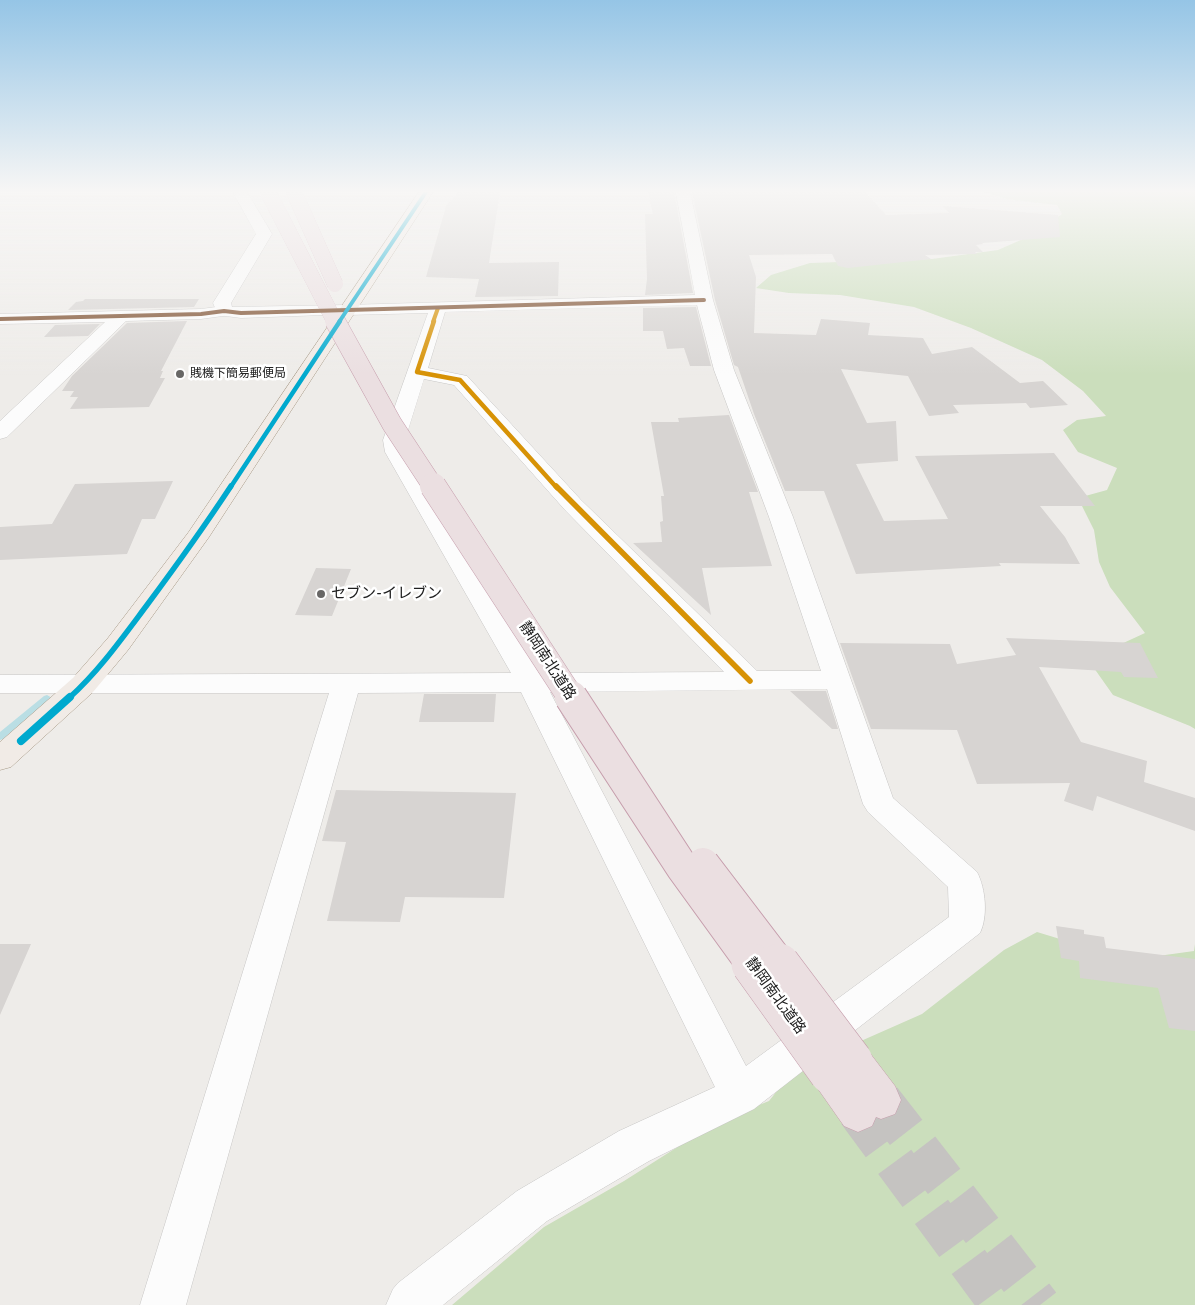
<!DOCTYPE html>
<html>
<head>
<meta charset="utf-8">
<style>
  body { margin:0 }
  canvas { display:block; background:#eeece9 }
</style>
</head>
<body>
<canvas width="1195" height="1305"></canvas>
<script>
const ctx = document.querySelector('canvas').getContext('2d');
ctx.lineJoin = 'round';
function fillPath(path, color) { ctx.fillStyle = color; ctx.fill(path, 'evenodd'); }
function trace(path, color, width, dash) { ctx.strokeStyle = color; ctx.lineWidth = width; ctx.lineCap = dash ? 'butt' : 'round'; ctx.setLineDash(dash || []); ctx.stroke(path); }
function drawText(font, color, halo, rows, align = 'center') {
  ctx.font = font + ' "Varela Round","Noto Sans JP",sans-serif'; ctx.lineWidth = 5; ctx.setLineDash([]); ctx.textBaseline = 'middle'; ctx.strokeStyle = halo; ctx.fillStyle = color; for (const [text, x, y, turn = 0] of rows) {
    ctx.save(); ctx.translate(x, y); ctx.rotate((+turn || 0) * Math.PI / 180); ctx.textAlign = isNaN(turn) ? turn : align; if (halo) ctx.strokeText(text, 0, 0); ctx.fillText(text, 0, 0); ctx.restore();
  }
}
const forest = new Path2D(`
  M984,192H1195V729L1190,726L1113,695L1089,661L1106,651L1145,633L1110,587L1099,562L1094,530L1078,498L1107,490L1117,468L1078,452L1063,430L1077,420L1106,416L1083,391L1042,360L971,328L914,307L840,295L789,293L756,288L771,275L810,263L932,259L998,250L1032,235L1062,214L1057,205L1006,199Z
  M1037,932L1129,960L1194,951L1195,944V1305H452L544,1227L624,1181L717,1122L769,1101L793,1071L922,1014L1004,950Z`);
const stream = new Path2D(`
  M47,695L52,698L50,700L3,739L0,740V732L44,696Z`);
const building = new Path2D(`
  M458,192H500L489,263L559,262L558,296L475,297L479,279L426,277L446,206Z
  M648,192H674L693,293L645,295L647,279L645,214H653Z
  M692,192H865L886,215L949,213L943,206L1058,215L1060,237L982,243L983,244L976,245L983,252H975L977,254L925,255L931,259L848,268L838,266L832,254L749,255L756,277L754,333L816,335L821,319L870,323L868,335L923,338L932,354L972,347L1020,383L1043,381L1068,405L1030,408L1026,403L953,405L959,413L929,416L908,376L841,369L867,423L896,421L898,461L856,464L884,521L948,519L915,456L1054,453L1095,506H1040L1065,537L1080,564L999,563L1001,566L856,574L824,491H785L754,414L738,367L734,365L715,300Z
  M85,299H199L194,307L68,310L76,302L83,301Z
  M696,307L711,366H690L684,348L667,349L663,331H643V308Z
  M187,321L161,371H163L160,378H165L149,407L70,409L78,397H70L74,391H62L72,376L127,323Z
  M100,324L88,336L44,337L55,325Z
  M729,415L758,492H749L772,566L702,568L711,615L633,543L662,542L660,522L663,521L661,496H664L651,422H679L678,418Z
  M173,481L155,519H142L127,554L0,560V527L52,524L75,484Z
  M316,568L351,569L332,616L295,615Z
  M1006,638L1140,643L1158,678L1124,677L1121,672L1039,667L1081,742L1147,761L1144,782L1195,798V831L1097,796L1093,811L1064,801L1070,783L977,784L957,730L871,729L840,643L950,644L957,664L1016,655Z
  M790,691H826L838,729H832Z
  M424,694H496L494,722H419Z
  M336,790L516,793L504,898L405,897L400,922L327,921L346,842L322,841Z
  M1056,926L1084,930V934L1104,937L1106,948L1195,959V1031L1169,1028L1158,988L1080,978L1079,961L1061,958Z
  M0,944H31L0,1015Z`);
const motorwayTunnel = new Path2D(`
  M881,1100L1040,1305
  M858,1112L1000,1305`);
const minor = new Path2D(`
  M676,192H690L713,300L734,370L793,517L893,798L977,872C986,889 988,917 980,933L754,1109L649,1161L547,1221L443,1305H386L393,1289L398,1283L517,1191L619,1131L715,1087L521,692L358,693L186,1305H140L329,693H0V675L511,673L385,452L383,440L428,313L346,315L340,314L337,310L340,306L346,305L695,295ZM697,305L714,370L769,517L821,671H757L581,500L467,376L428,368L445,312ZM424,379L454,385L565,510L724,672L539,673L407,452L405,440ZM827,689L863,804L868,812L948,887L949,917L746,1066L550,692Z
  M224,306L230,307L233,311L230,315L201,319L126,321L7,437L0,439V421L105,322L0,324V314L201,309Z`);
const tertiary = new Path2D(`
  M233,192H247L272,234L231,303L232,307L346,305L352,306L355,310L352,314L241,318L218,315L213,303L256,234Z`);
const primary = new Path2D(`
  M419,192H433L209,537L128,650L93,692L11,767L0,770V742L73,678L108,638L188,533Z`);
const motorway = new Path2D(`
  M852,1043L866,1048L895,1086L901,1100L895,1114L881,1119L876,1117L872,1126L858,1132L844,1126L816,1086L810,1073L816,1060L830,1054L834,1056L838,1048Z`);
const motorwayBridgeFar4 = new Path2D(`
  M268,192L335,322
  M294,192L335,284`);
const motorwayBridgeFar3 = new Path2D(`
  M335,321L392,424L434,488`);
const motorwayBridgeFar2 = new Path2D(`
  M433,486L571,698`);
const motorwayBridgeFar1 = new Path2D(`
  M571,697L682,867L753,965
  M703,864L780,965`);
const motorwayBridge = new Path2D(`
  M752,964L830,1073
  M779,964L852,1061`);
const bus1Far2 = new Path2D(`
  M433,322L438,308`);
const bus1Far1 = new Path2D(`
  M434,321L417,372L460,380L557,488`);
const bus1 = new Path2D(`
  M556,486L750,681`);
const bus2 = new Path2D(`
  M0,319L201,314L224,311L241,313L704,300`);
const bus3Far3 = new Path2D(`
  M339,322L426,192`);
const bus3Far2 = new Path2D(`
  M230,488L340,321`);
const bus3Far1 = new Path2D(`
  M69,698C99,671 123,637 147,605C176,566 204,527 231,486`);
const bus3 = new Path2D(`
  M21,741L70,697`);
const markers = [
  [180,374,5,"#686766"],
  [321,594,5,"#686766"]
];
const farPoinames = [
  ["賎機下簡易郵便局",190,374]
];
const poiNames = [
  ["セブン-イレブン",331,594]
];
const streetNames = [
  ["静岡南北道路",547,661,57],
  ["静岡南北道路",775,996,54]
];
fillPath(forest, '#cbdebc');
fillPath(stream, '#badee4');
fillPath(building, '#d7d4d2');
trace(motorwayTunnel, '#c5c3c1', 41, [41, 21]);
trace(minor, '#c7c6c5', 1);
trace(tertiary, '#c7c6c5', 1);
trace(primary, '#a59885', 1);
trace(motorway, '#c69dac', 1);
fillPath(minor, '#fcfcfc');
fillPath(tertiary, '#fcfcfc');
fillPath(primary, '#f1ebe6');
fillPath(motorway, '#ebdfe1');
trace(motorwayBridgeFar4, '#c69dac', 16, []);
trace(motorwayBridgeFar3, '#c69dac', 21, []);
trace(motorwayBridgeFar2, '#c69dac', 27, []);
trace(motorwayBridgeFar1, '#c69dac', 34, []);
trace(motorwayBridge, '#c69dac', 42, []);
trace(motorwayBridgeFar4, '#ebdfe1', 16);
trace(motorwayBridgeFar3, '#ebdfe1', 20);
trace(motorwayBridgeFar2, '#ebdfe1', 26);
trace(motorwayBridgeFar1, '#ebdfe1', 32);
trace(motorwayBridge, '#ebdfe1', 41);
trace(bus1Far2, '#d79205', 4);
trace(bus1Far1, '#d79205', 4.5);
trace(bus1, '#d79205', 5.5);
trace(bus2, '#7a4b2a', 4);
trace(bus3Far3, '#00a9ce', 4);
trace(bus3Far2, '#00a9ce', 4.5);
trace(bus3Far1, '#00a9ce', 5.5);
trace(bus3, '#00a9ce', 8);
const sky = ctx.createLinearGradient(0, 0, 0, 375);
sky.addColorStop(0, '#95c5e6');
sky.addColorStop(0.51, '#f7f6f5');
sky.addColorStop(1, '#f7f6f500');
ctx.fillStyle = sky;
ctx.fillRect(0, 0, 1195, 375);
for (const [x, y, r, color] of markers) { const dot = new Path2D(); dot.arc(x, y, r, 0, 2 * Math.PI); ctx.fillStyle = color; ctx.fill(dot); trace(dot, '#fff', 2); }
drawText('12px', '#202020', '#fff', farPoinames, 'left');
drawText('15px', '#202020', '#fff', poiNames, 'left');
drawText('15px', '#202020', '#fff', streetNames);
</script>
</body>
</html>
